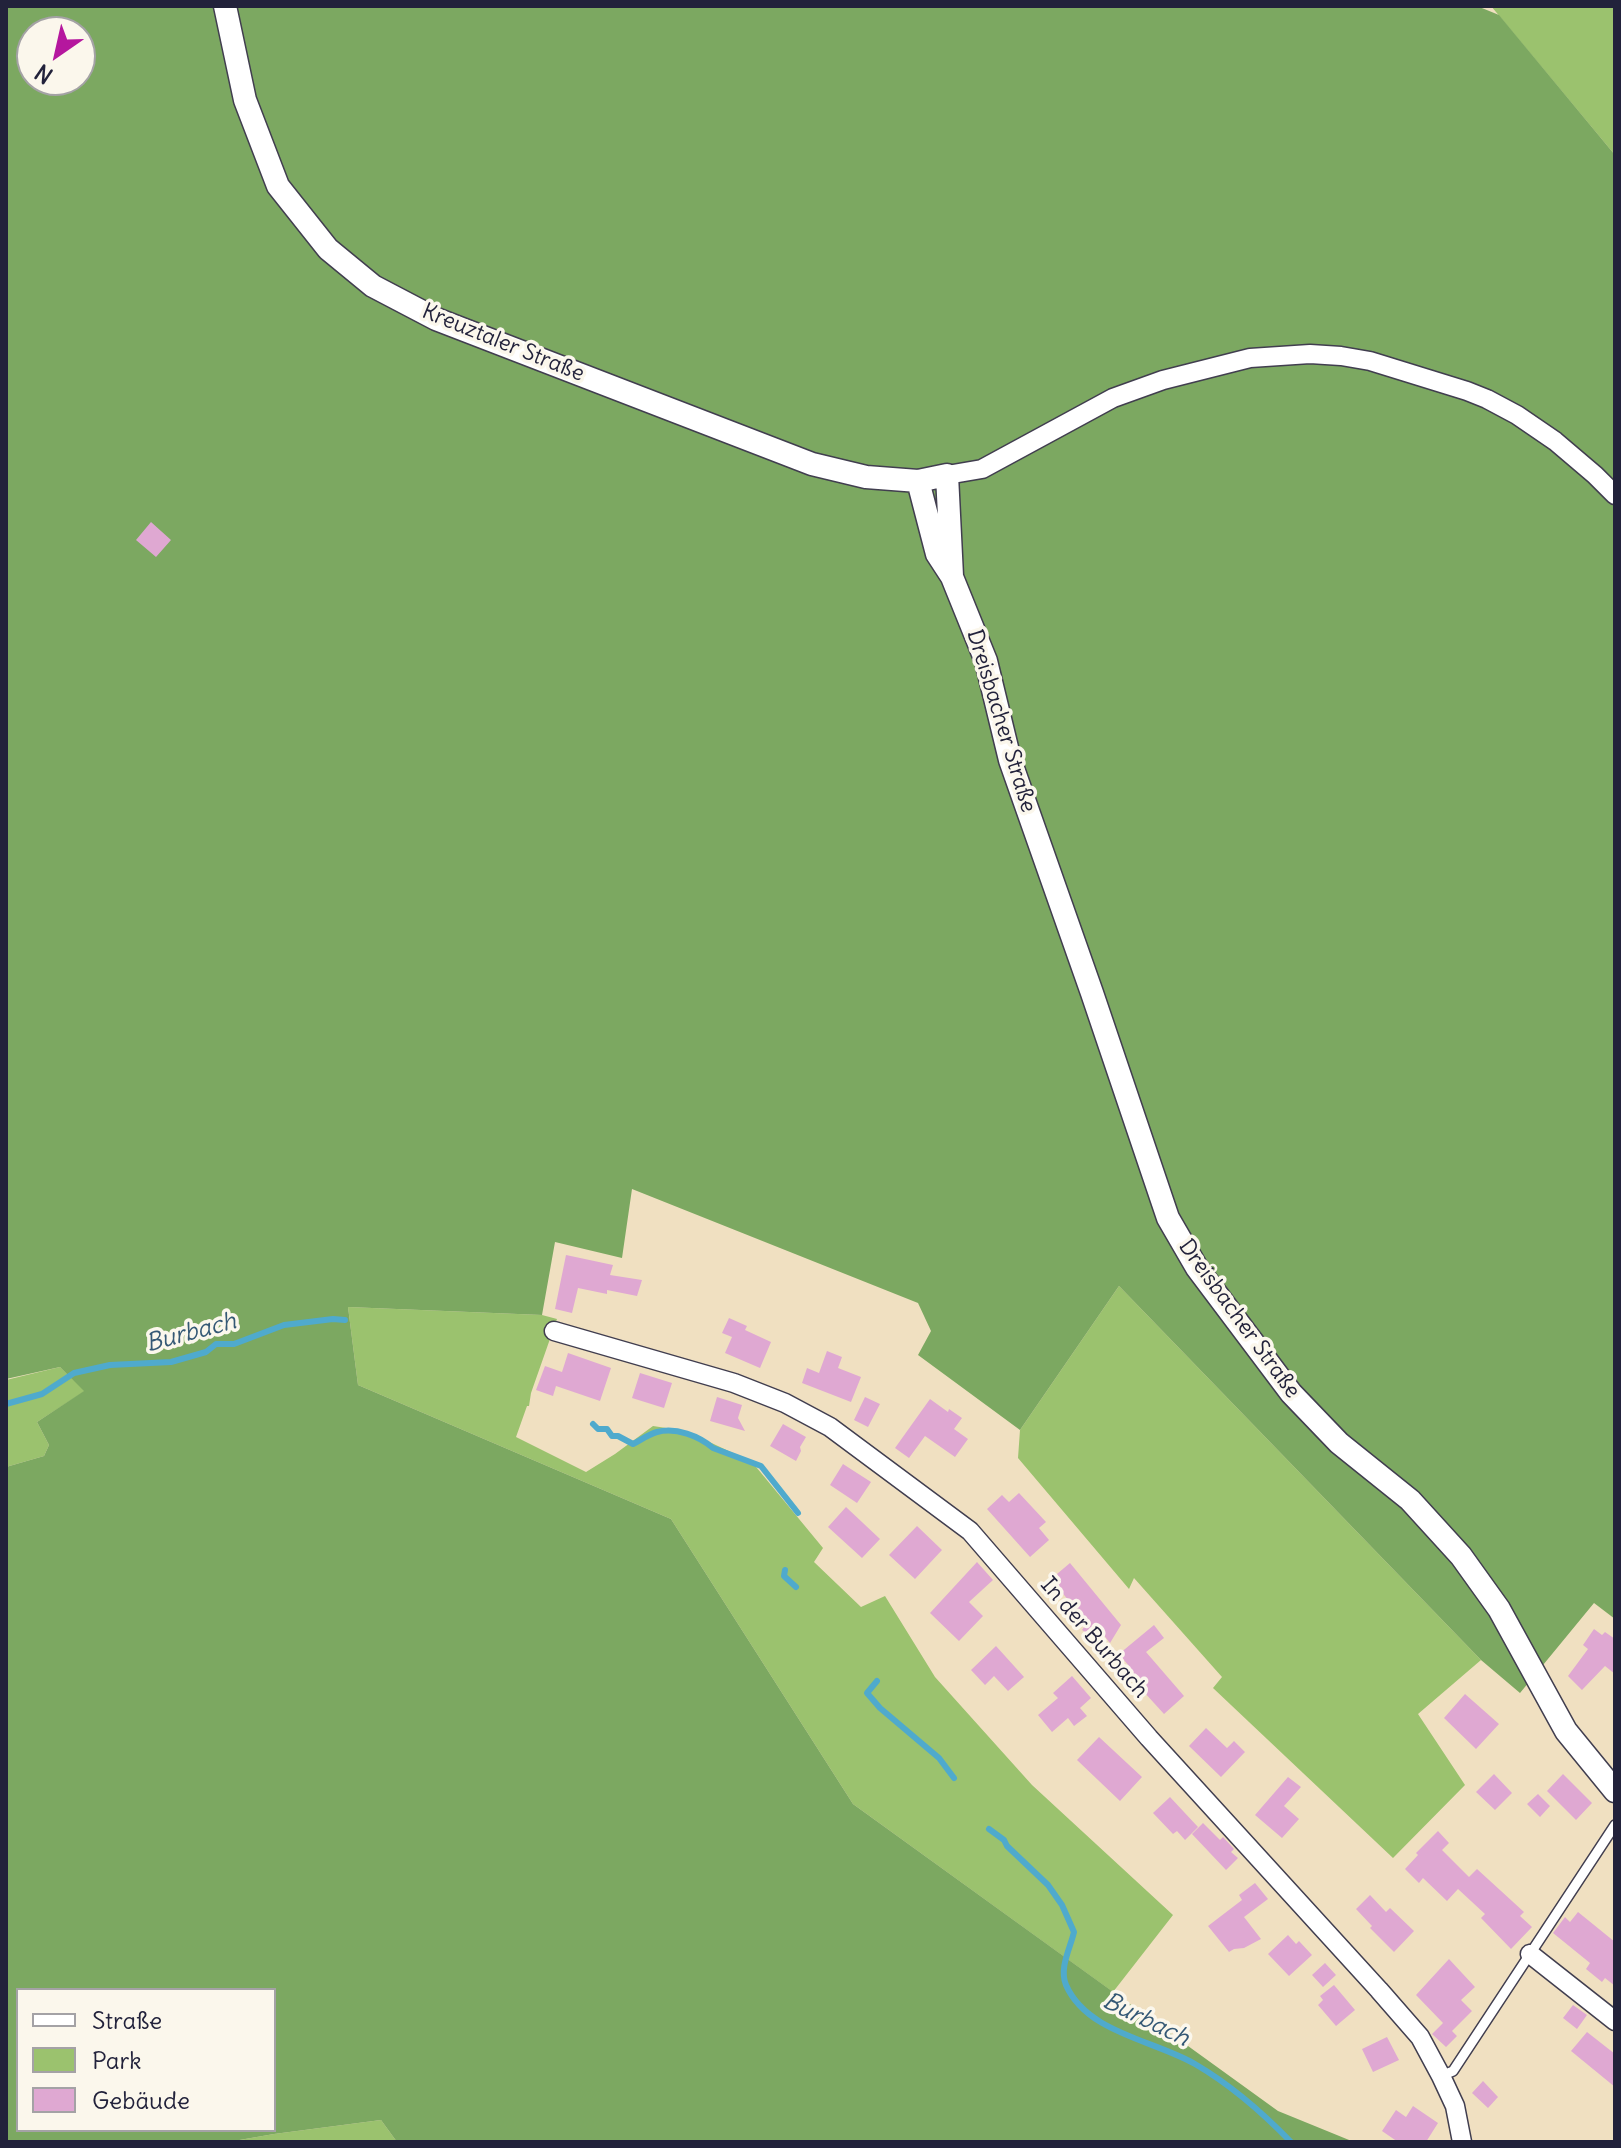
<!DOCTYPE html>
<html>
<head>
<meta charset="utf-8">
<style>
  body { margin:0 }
  #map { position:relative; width:1621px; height:2148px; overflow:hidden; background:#f0e0c1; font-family:Delius,sans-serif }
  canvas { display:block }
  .frame { position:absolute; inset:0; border:8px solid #22223b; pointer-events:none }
  .legend { position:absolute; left:16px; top:1988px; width:260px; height:144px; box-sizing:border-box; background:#fbf7ec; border:2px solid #a4a2a5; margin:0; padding:10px 14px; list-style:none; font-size:24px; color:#22223b }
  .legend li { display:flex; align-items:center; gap:16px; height:40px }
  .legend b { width:40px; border:2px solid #a4a2a5 }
  .north { position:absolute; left:16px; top:16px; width:80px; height:80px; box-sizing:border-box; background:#fbf7ec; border:2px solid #a4a2a5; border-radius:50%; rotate:214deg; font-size:22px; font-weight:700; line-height:32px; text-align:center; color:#22223b }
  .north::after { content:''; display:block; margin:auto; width:28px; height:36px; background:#b5179e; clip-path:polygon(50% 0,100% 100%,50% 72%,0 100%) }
</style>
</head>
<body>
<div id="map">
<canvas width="1621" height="2148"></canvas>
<div class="frame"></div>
<ul class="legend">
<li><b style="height:10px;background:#fff"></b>Straße</li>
<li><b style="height:22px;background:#9bc26e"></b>Park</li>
<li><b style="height:22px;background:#dfa8d2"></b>Gebäude</li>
</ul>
<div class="north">N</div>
</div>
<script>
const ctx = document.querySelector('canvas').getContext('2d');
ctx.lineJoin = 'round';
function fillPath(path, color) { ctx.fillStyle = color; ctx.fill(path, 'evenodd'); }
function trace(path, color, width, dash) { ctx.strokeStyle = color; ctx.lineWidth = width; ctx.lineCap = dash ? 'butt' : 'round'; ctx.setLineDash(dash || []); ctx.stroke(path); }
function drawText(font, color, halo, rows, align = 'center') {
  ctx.font = font + ' Delius,sans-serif'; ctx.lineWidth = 7; ctx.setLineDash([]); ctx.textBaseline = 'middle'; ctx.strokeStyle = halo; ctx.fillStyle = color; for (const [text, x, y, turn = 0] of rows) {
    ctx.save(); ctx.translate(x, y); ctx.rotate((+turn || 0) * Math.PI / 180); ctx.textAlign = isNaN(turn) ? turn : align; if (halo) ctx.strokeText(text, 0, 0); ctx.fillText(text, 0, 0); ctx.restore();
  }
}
const green = new Path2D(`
  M1491,6H1615V155Z
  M1119,1286L1481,1660L1418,1714L1465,1785L1393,1858L1213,1688L1222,1677L1134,1578L1129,1589L1018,1458L1020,1430Z
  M348,1307L542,1315L557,1319L531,1393L529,1406H527L516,1437L586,1472L615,1454L653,1426L686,1431L752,1462L823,1548L814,1562L861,1607L885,1596L935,1677L1032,1785L1173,1915L1113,1992L853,1804L671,1519L358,1385Z
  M60,1367L85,1391L37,1422L49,1445L44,1456L6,1467V1380Z
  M381,2120L397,2142H228L274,2134Z`);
const forest = new Path2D(`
  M6,6H1477L1499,15L1615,155V1619L1594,1603L1520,1693L1481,1660L1119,1286L1020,1430L918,1355L931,1331L918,1303L632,1189L622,1258L555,1242L542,1315L348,1307L358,1385L671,1519L853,1804L1278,2111L1354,2142H397L381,2120L274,2134L228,2142H6V1467L44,1456L49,1445L37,1422L84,1391L60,1367L6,1379ZM32,32H80V80H32ZM18,1990H274V2130H18Z`);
const stream = new Path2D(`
  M6,1404L42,1394L74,1373L110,1365L171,1362L206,1352L216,1344H234L284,1325L333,1319L345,1320
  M593,1424L598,1429H607L612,1436H618L633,1444C641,1440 649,1434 657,1432C676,1427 699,1436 713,1448L761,1466L798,1513
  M785,1570L784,1576L796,1587
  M877,1681L867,1693L880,1708L939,1758L954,1778
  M989,1829L1004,1840L1007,1846L1048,1885L1062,1905L1074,1932C1070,1949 1059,1968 1066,1985C1087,2033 1154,2040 1195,2064C1231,2085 1262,2112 1291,2142`);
const building = new Path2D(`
  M151,522L171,540L156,557L136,540Z
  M566,1255L613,1265L610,1275L642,1280L637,1296L607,1290V1294L578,1288L572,1313L555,1309Z
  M729,1318L747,1326L745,1330L771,1342L760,1368L725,1353L732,1337L722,1333Z
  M827,1351L842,1357L838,1368L861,1377L851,1402L802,1383L807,1368L819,1373Z
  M568,1353L611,1368L600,1401L556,1386L553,1396L536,1390L545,1366L562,1372Z
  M640,1373L672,1383L664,1408L632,1398Z
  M717,1397L742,1405L738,1418L745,1431L710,1421Z
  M865,1397L880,1404L868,1427L854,1420Z
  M930,1399L948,1412L949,1409L962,1418L954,1429L968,1439L955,1457L925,1436L909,1458L895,1448Z
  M783,1424L806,1437L800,1447L801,1451L796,1461L770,1446Z
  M843,1464L871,1482L857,1503L830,1485Z
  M1019,1493L1046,1522L1039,1528L1049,1540L1030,1557L987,1509L1002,1495L1009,1502Z
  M846,1507L880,1539L862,1558L828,1527Z
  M917,1526L942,1550L915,1579L889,1555Z
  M977,1562L993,1580L969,1602L983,1616L959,1641L930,1613Z
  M1070,1563L1121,1625L1110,1643L1102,1633L1097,1640L1082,1630L1087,1623L1051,1579Z
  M1154,1625L1164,1638L1146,1652L1184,1696L1164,1714L1124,1670L1129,1666L1119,1654Z
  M1594,1629L1602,1635L1605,1632L1615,1639V1674L1605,1666L1582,1690L1568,1676L1588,1649L1583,1645Z
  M996,1646L1024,1677L1008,1691L994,1676L985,1685L971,1670Z
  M1072,1676L1091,1698L1080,1708L1087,1716L1074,1726L1068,1718L1052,1732L1038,1715L1058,1698L1053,1693Z
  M1465,1694L1499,1724L1476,1749L1444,1718Z
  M1206,1728L1227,1748L1234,1741L1245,1752L1221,1777L1189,1746Z
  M1099,1737L1142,1777L1120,1801L1077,1760Z
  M1494,1774L1512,1793L1495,1810L1476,1792Z
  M1563,1774L1592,1803L1576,1820L1547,1791Z
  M1288,1777L1301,1787L1284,1806L1299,1819L1282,1838L1255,1815Z
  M1538,1794L1550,1806L1540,1817L1527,1804Z
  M1170,1797L1198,1827L1185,1840L1177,1831L1173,1834L1153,1813Z
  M1203,1823L1220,1840L1223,1837L1234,1849L1231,1852L1238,1858L1226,1870L1192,1834Z
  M1438,1831L1449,1843L1442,1850L1469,1877L1477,1869L1524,1912L1520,1916L1532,1927L1511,1949L1481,1918L1485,1914L1458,1889L1447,1901L1423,1878L1419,1883L1405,1869L1418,1855L1416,1853Z
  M1255,1883L1268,1899L1244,1917L1261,1939L1244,1948L1234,1949L1229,1952L1208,1926L1242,1900L1239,1895Z
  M1370,1895L1386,1912L1390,1908L1414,1931L1394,1952L1370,1928L1372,1926L1356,1909Z
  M1578,1912L1615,1942V1986L1605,1978L1602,1982L1586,1969L1590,1963L1553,1933L1565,1917L1570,1922Z
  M1288,1935L1296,1944L1299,1941L1312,1955L1289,1976L1268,1954Z
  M1449,1959L1475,1987L1461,2000L1472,2011L1452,2031L1457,2036L1446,2047L1432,2034L1443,2023L1416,1995Z
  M1325,1963L1336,1975L1323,1987L1312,1975Z
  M1334,1985L1355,2010L1336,2026L1318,2005L1323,2000L1320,1996Z
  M1573,2005L1587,2015L1577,2029L1563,2018Z
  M1587,2032L1615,2054V2087L1571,2051Z
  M1387,2037L1399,2060L1373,2072L1362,2049Z
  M1483,2081L1498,2097L1488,2108L1472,2093Z
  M1413,2106L1438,2123L1426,2142H1398L1382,2131L1396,2110L1406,2117Z`);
const service = new Path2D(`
  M1441,2076L1453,2071L1615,1825`);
const minor = new Path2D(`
  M947,475L982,469L1113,398L1163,380L1250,358L1310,354L1341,356L1370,361L1467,391L1487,399L1517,415L1555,441L1595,475L1615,495
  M554,1331L734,1383L785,1403L830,1427L970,1531L1149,1738L1379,1990L1420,2037L1441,2076L1455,2106L1462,2142
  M1530,1954L1615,2021`);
const tertiary = new Path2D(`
  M225,6L245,100L278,186L328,249L373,286L436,319L812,464L866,477L918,481L947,475L952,576
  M918,481L937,554L952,577L986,661L1010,760L1092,993L1168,1218L1197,1268L1291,1393L1339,1443L1410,1500L1461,1556L1499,1609L1566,1731L1615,1791`);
const streetNames = [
  ["Kreuztaler Straße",503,343,22],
  ["Dreisbacher Straße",1001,721,73],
  ["Dreisbacher Straße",1239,1319,54],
  ["In der Burbach",1094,1638,49]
];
const waterNames = [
  ["Burbach",191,1333,-15],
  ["Burbach",1146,2020,26]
];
fillPath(green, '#9bc26e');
fillPath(forest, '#7ca861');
trace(stream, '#4faacd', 6);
fillPath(building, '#dfa8d2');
trace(service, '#413e4f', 12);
trace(minor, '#413e4f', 21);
trace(tertiary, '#413e4f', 25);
trace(service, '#fff', 9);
trace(minor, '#fff', 18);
trace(tertiary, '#fff', 22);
drawText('22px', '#22223b', '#fbf7ec', streetNames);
drawText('italic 24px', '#345875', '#fbf7ec', waterNames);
</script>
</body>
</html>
